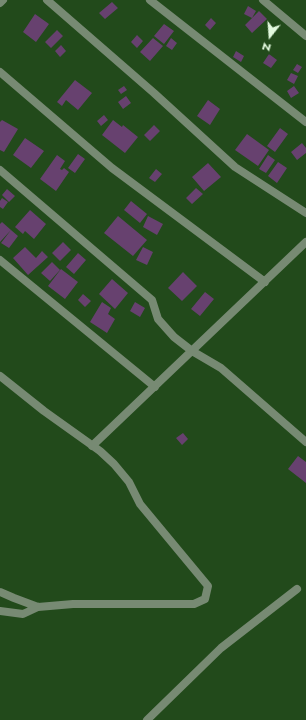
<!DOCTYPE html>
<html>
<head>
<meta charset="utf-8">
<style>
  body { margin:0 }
  #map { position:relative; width:306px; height:720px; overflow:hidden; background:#224a1b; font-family:Jost,sans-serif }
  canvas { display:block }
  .north { position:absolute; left:250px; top:16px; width:40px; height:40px; -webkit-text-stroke:3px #224a1b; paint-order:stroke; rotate:197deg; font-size:11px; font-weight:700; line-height:16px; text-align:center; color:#e2f9de }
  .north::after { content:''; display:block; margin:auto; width:14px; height:18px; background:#e2f9de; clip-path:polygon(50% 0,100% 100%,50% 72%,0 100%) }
</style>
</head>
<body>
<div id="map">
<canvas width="306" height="720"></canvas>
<div class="north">N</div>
</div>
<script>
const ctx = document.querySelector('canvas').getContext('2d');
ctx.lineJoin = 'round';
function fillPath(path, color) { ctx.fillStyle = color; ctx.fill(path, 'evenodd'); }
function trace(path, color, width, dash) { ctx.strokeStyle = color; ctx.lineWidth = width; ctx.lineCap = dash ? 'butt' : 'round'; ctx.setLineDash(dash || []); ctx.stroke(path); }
const building = new Path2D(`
  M112,2L118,8L105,19L99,13Z
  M248,6L256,11L252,18L244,14Z
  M259,11L267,19L252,33L245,25Z
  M35,14L49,24L36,42L23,32Z
  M211,18L216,23L210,30L205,25Z
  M164,24L174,31L164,44L154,36Z
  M57,30L63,36L51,48L45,42Z
  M137,35L143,41L137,48L131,42Z
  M153,38L163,46L150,61L140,52Z
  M171,38L177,43L172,50L166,46Z
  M61,45L66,51L60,57L55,51Z
  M236,51L244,56L241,62L233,57Z
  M269,54L277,60L271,68L263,63Z
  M297,64L302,67L298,73L293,70Z
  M291,73L298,76L294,84L287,80Z
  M75,80L92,93L78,110L66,100L62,106L57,102Z
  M124,86L127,90L121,94L118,90Z
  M294,86L299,93L291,98L287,91Z
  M126,96L131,103L123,109L118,102Z
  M208,100L220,109L210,125L197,116Z
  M104,115L108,120L101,126L97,121Z
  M2,120L18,129L4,152L0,150V122Z
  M113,120L122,127L123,125L138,137L125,153L102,135Z
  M154,125L160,131L150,141L144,135Z
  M280,128L288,134L275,152L267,146Z
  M247,134L269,150L258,166L235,150Z
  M25,138L44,151L31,168L13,155Z
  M302,143L306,148V153L297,160L291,152Z
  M78,154L85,159L75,173L68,168Z
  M57,155L65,161L60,169L62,170L64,168L69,172L56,191L40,179Z
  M268,155L275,160L266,173L259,169Z
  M278,162L287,168L277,183L268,176Z
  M208,163L221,177L204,191L192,177Z
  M156,169L162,174L155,182L149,178Z
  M196,188L203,194L192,204L186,198Z
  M7,189L15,196L9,202L2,195Z
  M2,198L8,202L3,209L0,207V201Z
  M131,201L147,214L140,223L124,210Z
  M30,210L46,224L34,239L25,231L23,234L15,227Z
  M118,216L147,240L133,256L104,233Z
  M148,216L163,224L157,235L143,227Z
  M2,222L11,230L0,242V224Z
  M11,230L18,236L9,248L1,243Z
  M63,242L71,250L60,261L52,253Z
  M25,247L36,258L42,251L48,257L28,275L13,258Z
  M143,247L153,252L147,265L136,260Z
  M78,253L86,260L74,274L66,267Z
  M52,262L60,270L50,281L41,273Z
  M61,269L78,282L65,299L48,286Z
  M183,272L197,286L182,301L168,288Z
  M112,279L128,293L115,309L99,294Z
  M205,292L214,299L200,316L191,309Z
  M83,294L91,301L85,307L78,300Z
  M102,302L111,308L108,314L115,319L107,333L90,322Z
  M135,302L145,308L140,317L130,311Z
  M183,433L188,439L182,445L176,438Z
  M298,456L306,462V483L288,469Z`);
const street = new Path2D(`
  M47,0L154,93L235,167L306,213
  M150,0L306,122
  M263,0L306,36
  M0,3L3,0
  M0,72L112,168L265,282
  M0,170L152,300L158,319L174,337L192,351L221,368L306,442
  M0,260L155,387
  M0,376L44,411L100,451L114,464L129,482L140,504L208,586L205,599L194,604H73L38,607L14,598L0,592
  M92,446L306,242
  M0,611L23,614L38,607
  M147,720L221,648L297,589`);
fillPath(building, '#67416f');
trace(street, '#778a73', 8);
</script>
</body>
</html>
